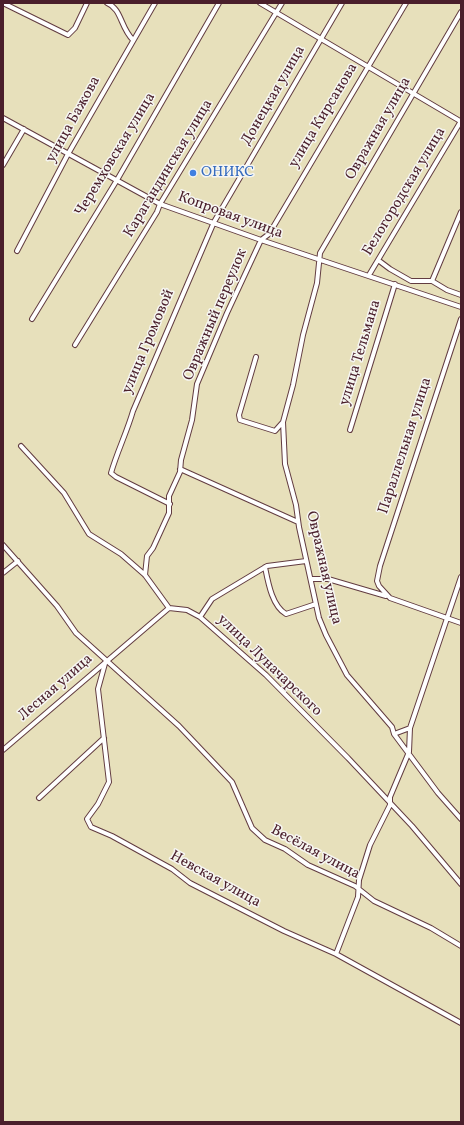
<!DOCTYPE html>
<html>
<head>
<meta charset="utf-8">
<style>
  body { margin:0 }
  #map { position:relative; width:464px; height:1125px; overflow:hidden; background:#e7e0bb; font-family:Vollkorn,serif }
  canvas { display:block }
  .frame { position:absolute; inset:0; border:4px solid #4a1f2b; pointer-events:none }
</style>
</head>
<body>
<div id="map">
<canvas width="464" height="1125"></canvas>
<div class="frame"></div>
</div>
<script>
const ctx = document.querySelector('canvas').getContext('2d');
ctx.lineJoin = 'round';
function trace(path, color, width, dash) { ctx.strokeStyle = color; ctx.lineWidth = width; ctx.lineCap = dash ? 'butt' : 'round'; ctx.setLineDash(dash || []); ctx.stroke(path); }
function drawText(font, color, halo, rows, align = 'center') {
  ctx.font = font + ' Vollkorn,serif'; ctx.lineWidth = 3; ctx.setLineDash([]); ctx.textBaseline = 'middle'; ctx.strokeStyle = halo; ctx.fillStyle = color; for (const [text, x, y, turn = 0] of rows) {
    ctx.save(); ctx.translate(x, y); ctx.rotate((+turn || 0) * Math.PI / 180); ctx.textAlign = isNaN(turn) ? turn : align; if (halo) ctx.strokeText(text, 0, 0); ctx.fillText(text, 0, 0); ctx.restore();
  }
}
const street = new Path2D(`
  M3,3L68,35L75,28L87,3
  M107,3C122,9 120,27 133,40
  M260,3L460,121
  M3,118L160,204L261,240L461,307
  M3,165L24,129
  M17,251L68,154L155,3
  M378,260L390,269L411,281H432L461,212
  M369,275L461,121
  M432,281L447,290L461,295
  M32,319L117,180L219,3
  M461,319L380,566L377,581L379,586L390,598L461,623
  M75,345L157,212L160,204L282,3
  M256,357L239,415L240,420L275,431L283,422L293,385L303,335L317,283L320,253L461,12
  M283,422L285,464L296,505L299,527L319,618L326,635L347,675L392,727L394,734L438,793L461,819
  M350,430L395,284
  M21,446L64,493L89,534L121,554L145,575L169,608L187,610L200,617L266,675L348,758L412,826L461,884
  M180,469L298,522
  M170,504L116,477L111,473C117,452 127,432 133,411L214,222L342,3
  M3,545L57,606L76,633L179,726L232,782L252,828L265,840L285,849L308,865L355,886L374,901L431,928L461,946
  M265,567C268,582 272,606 286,614L316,604
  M3,573L18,561
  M145,575L147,556L153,548L169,513V496L180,472L181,460L192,420L197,384L227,313L261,240L269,234L406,3
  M311,579H328L386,596
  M200,617L212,599L267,566L306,561
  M106,660L98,689L109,782L98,804L87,819L91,827L112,836L172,869L190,883L284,931L336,954L461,1023
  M394,734L410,728L461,577
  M3,750L169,608
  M39,798L104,738
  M336,954L358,897L359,880L370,845L390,805V797L409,752L410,728`);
const markers = [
  [193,173,4,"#3f7fe0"]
];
const streetNames = [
  ["Донецкая улица",274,96,-60],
  ["улица Кирсанова",324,116,-59],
  ["улица Бажова",74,120,-61],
  ["Овражная улица",379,129,-60],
  ["Черемховская улица",116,155,-59],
  ["Карагандинская улица",169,169,-59],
  ["Белогородская улица",405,192,-59],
  ["Копровая улица",230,216,20],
  ["Овражный переулок",216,315,-67],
  ["улица Громовой",149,342,-67],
  ["улица Тельмана",361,353,-73],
  ["Параллельная улица",406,446,-72],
  ["Овражная улица",323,568,77],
  ["улица Луначарского",269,666,44],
  ["Лесная улица",56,688,-41],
  ["Весёлая улица",315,853,28],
  ["Невская улица",215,880,29]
];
const shopNames = [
  ["ОНИКС",201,173]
];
trace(street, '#623c41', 6);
trace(street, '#fff', 4);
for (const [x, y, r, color] of markers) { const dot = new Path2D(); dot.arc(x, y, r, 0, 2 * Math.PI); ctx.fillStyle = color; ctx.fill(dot); trace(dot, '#f6f6f2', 1.5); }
drawText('15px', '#4a1f2b', '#f6f6f2', streetNames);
drawText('15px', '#366cbe', '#f6f6f2', shopNames, 'left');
</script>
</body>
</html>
